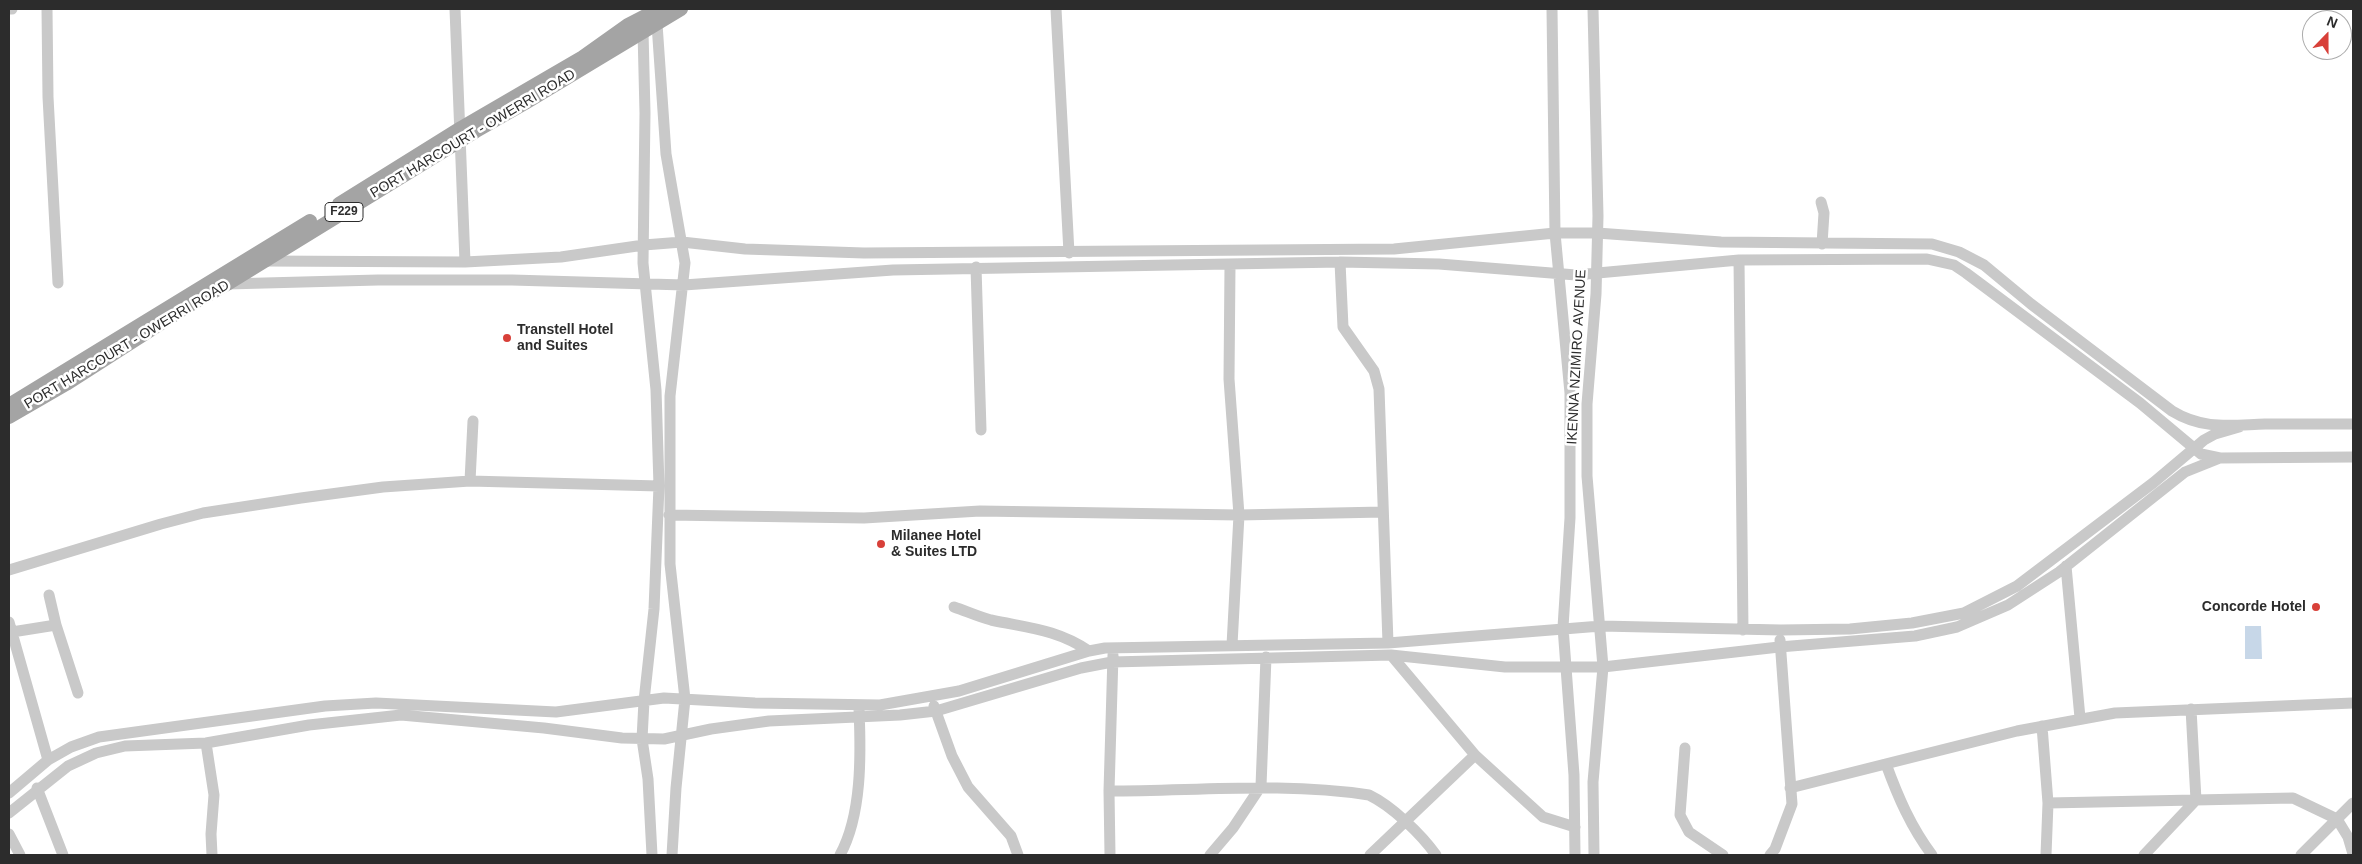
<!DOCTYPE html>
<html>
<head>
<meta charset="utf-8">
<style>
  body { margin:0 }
  #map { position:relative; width:2362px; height:864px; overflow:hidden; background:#fff; font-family:Helvetica,sans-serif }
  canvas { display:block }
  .frame { position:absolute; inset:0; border:10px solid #2c2c2c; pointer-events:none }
  .north { position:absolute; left:2302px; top:10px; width:50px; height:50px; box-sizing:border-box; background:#fff; border:1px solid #ababab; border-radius:50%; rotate:22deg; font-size:14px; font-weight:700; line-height:20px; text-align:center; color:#2c2c2c }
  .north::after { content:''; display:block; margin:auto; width:18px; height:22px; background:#d84039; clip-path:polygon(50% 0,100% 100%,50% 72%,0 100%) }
</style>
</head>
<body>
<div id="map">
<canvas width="2362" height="864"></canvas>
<div class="frame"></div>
<div class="north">N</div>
</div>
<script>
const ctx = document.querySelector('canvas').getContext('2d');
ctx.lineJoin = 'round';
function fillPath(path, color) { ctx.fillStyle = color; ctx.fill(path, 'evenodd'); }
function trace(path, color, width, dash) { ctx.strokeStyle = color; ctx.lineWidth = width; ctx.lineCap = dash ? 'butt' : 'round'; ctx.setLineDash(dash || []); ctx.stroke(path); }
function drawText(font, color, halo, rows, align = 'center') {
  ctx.font = font + ' Helvetica,sans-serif'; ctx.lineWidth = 5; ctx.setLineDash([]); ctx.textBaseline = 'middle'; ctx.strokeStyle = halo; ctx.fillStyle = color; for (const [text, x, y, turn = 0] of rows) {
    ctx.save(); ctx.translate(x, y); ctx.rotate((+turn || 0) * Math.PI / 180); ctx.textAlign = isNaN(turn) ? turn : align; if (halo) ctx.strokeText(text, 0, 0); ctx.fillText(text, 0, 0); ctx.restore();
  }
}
const water = new Path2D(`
  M2245,626H2261L2262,659H2245Z`);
const minor = new Path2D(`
  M9,9H12
  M47,9L48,97L58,283
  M455,9L465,262
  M1056,9L1069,253
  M1552,9L1555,233L1570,393V518L1563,627L1574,775L1575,855
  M1593,9L1598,216L1596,294L1587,404V476L1603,667L1593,782L1594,855
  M657,24L666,154L685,263L670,396V564L685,699L676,788L672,855
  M643,31L645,113L643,263L656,390L659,486L654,609L644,701L642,739L648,779L652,855
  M1821,202L1824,213L1822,244
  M1739,260L1743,630
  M263,261L465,262L561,257L644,245L682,242L745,249L864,253L1394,249L1555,233H1597L1721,242L1932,244L1959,252L1984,265L2031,304L2172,411C2203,430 2230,425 2265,424C2294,424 2324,424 2353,424
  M1340,262L1343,327L1374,371L1379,389L1388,643
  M1230,266L1229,379L1239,515L1232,645
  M976,267L981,430
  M227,284L378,280H512L684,285L893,270L1340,262L1439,264L1576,275L1739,260L1927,259L1954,265L1966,273L2140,403L2201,454L2220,458L2353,457
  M470,481L473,421
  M669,515L864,518L980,511L1239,515L1383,512
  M2066,566L2080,718
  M9,570L161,524L203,513L301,498L383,487L470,481L659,486
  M954,607C966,611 979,617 991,620C1028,628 1056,629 1089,651
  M9,622L48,760
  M56,625L78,693
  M12,632L56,625L49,595
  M1391,655L1475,755L1543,817L1575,827
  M934,706L952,756L968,787L1011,836L1018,855
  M2042,726L2048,803L2046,855
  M206,743L214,795L211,834L212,855
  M1685,748L1680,815L1689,832L1723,855
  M1886,764C1898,797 1911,827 1932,855
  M37,788L63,855
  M1790,788L2017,731L2115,713L2353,703
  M1109,791C1196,791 1283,782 1369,795C1392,806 1421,834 1436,855
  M9,793L48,760L71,747L99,737L325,706L376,703L556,712L664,698L755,703L880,705L959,691L1089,651L1105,648L1388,643L1601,626L1781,630L1850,629L1912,623L1964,613L2017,586L2153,483L2204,440L2215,434L2239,427
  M2048,803L2293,798L2337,819L2348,837L2353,854
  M9,813L68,766L96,753L125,746L206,743L309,725L401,715L544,728L622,738L664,739L711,729L769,721L900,715L936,711L1081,668L1112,662L1391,655L1505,667H1603L1779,647L1915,636L1957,627L2008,605L2059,572L2185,472L2220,458
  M9,834L20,855
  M840,855C862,815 861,755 859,709
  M1110,855L1109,791L1113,655
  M1210,855L1233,828L1261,786L1266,657
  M1370,855L1475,755
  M1770,855L1775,849L1792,804L1780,640
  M2144,855L2196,800L2191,709
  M2301,855L2353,803`);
const major = new Path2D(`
  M339,204L461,128L583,57L628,25L659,9
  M9,405L310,221
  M9,417L66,384L183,309L227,284L476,131L525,103L681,9`);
const markers = [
  [507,338,5,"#d84039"],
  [881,544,5,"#d84039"],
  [2316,607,5,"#d84039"]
];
const shields = [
  [344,212,38]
];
const shieldNames = [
  ["F229",344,212]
];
const streetNames = [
  ["PORT HARCOURT - OWERRI ROAD",473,134,-31],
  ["PORT HARCOURT - OWERRI ROAD",127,345,-31],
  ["IKENNA NZIMIRO AVENUE",1577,357,-87]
];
const poiNames = [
  ["Transtell Hotel",517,330],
  ["and Suites",517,346],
  ["Milanee Hotel",891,536],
  ["& Suites LTD",891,552],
  ["Concorde Hotel",2306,607,"right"]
];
fillPath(water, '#c7d7e8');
trace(minor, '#c9c9c9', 11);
trace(major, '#a4a4a4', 14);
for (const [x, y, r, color] of markers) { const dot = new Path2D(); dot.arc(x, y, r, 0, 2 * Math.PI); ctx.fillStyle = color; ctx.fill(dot); trace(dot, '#fff', 2); }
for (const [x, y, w] of shields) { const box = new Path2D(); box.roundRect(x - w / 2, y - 9.5, w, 19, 4); ctx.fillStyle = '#fff'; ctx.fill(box); trace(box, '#2c2c2c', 1); }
drawText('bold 12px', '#2c2c2c', null, shieldNames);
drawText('14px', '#2c2c2c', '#fff', streetNames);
drawText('bold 14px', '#2c2c2c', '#fff', poiNames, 'left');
</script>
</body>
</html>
